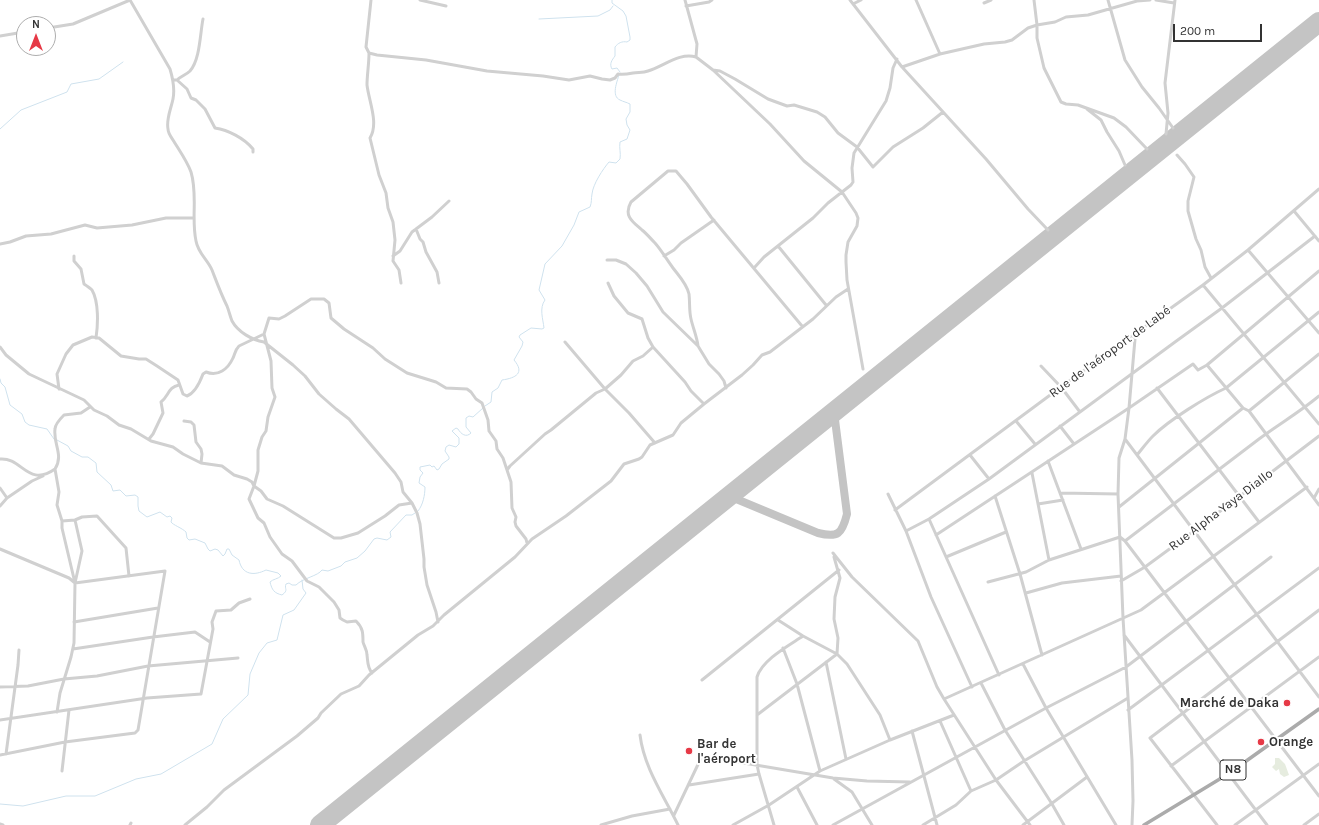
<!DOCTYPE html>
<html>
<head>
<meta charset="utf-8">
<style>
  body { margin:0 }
  #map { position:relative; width:1319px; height:825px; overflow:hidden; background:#fff; font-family:Karla,sans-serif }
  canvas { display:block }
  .north { position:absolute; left:16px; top:16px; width:40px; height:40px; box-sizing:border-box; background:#fff; border:1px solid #adadad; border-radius:50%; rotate:0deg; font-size:11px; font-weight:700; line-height:16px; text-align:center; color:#333 }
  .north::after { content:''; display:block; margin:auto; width:14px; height:18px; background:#e63946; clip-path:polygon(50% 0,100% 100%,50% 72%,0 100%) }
  .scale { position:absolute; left:1173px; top:24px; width:89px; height:18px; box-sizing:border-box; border:2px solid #333; border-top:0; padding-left:5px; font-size:12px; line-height:14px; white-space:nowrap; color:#333; -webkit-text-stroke:3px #fff; paint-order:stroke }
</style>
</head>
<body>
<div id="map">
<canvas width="1319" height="825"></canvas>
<div class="north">N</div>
<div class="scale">200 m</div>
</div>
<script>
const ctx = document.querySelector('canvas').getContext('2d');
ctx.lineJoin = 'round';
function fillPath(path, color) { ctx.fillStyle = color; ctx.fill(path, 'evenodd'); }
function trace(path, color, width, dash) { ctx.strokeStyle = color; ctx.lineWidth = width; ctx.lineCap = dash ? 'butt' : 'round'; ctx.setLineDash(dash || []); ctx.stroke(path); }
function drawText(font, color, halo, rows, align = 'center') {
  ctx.font = font + ' Karla,sans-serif'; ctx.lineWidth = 4; ctx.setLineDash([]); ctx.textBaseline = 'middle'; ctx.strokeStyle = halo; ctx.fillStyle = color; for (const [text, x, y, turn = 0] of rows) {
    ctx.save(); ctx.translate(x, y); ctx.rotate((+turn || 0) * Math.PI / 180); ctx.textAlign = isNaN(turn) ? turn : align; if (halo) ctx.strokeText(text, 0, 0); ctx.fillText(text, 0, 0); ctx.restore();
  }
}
const green = new Path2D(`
  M1275,758H1279L1285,764L1289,775L1284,777L1280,774L1279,769L1276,771L1272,767L1275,764Z`);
const stream = new Path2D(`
  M612,0V3L623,11L626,16L630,37V40L627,42C622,41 618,43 615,47V56C612,60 609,64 612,69L617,68L620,72
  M539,19L598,16L610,10L613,6
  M0,129L21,110L67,92L71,84L99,79L123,62
  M0,379L1,383L5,387L10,405L22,414L25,422L29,425L47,429L54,439
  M485,406L491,402L492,392L498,388L502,380C516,378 525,373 514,360L522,346L523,342L519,337L520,335L531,328L542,329L544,328C543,319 539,308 545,300L539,290L545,264L562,246L574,225L579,212L590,207C592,202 591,199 592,194C593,184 603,169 609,162L616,163L620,159C621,153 619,148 620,142L627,139L630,130L627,125L626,119L630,112V104C626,102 624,102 620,100C611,96 617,82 619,75
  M57,440L68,446L71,451L82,457H88L96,463L97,472L111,485L113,491L120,490L126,496L135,495L138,497V506L139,511L147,517L160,512L167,517L170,516L172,518L171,522C173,525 182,528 186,532L187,538L189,540L195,539L205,543L208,549L210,551L215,549L218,550L223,556L225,554L227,549H229L232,555L239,560C242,575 254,576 266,570L278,573L281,576C278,579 273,579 270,582C272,590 274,593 282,595C289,590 284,589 286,584L289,583L292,585H296C303,578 318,576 322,570L328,571L341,566L345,562L357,558L365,551L374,539L377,538L387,540L391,537L390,532L406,515H412L415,513
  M418,511C423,505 425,495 425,487L419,483L420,477L423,473L420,470V467L430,465L432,467L434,466L437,470L439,469L442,464L449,459V457L445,451L446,447L449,445L456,447L459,444V438L452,431L456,428L458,429C461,434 466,438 471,433L466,427V418L469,416L473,417L483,408
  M0,804L23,806L66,796H95L136,779L161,774L212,744L223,719L248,695L250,674L259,653L267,643L277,640L283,615L294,610L306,593L303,589L302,580`);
const taxiway = new Path2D(`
  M729,496L818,533C838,538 842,534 847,514L834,412`);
const runway = new Path2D(`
  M320,825L1319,22`);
const minor = new Path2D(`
  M130,0L170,69C173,79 175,89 173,99C171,109 166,119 168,129C168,133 171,137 173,140C179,150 187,161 191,172C198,195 191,218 196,241C198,253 207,259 212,270C217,283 221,294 227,306C229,311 230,316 232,321C238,332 252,340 264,342L293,365L305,376L319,394L336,409L349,419L395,473L401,482L403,492L412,503L417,513L420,524L424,559V567L427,585L436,612L438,622
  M371,0L366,47L369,53L377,55L426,60L487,71L543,76L569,80L590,76L602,79L610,80L615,78L618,74C623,75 628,74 633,73C638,72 643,73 648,71C664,66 680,52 696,57
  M420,0L446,6
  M685,0L697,44L696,57L713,70L770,124L804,161L842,192L856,213L858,218L857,226L848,242L846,255V262L847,280L863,369
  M850,0L902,67L986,159L1028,209L1048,230
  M916,0L940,54
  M1034,0L1037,25V38L1044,68L1061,102L1066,104L1078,105L1114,118L1126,127L1147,149
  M1108,0L1125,60L1142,87L1159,108L1173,128
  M1156,0L1174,3
  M984,3L991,0
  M853,4L861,0
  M686,6L709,2L712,0
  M48,28L73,24L130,0
  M0,36L24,32
  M369,53C369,64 367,75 367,85C369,102 379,123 370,138L379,175L386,193L388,208L393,222L395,240L393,261L399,270L401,283
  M902,67L940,54L984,44L1005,42L1012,40L1028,28L1037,25L1055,22L1066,17L1088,15L1137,1L1150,0
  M713,70L720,71L735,79L768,99L787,106L794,105L817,112L825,117L838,133L857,147L873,167L893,147L923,128L943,112
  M174,80H177L187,89L191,98L196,100L205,109L215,128C228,130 244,138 253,149V152
  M177,80C181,76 186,75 190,71C200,60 200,34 203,19
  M1087,109L1101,120L1107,132L1119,151L1125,165
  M1166,134L1168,113L1165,83L1175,0
  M1177,155L1185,164L1194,177L1188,201V211L1196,239L1201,250L1205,267L1211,278
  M1294,211L1319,241
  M416,229L420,239L423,242L426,252L437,272L439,283
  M0,244L10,242L26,236L51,234L85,225L97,228L132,225L166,218H194
  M778,246L826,305
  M1248,250L1319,333
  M74,256V261L81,269L84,284C87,286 90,288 92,290C99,302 98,325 96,338
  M393,256L400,251L412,232L432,217L449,201
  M664,256L674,250L681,243L714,220
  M607,260H616L626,264L636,273L647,286L663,312L698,346L709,364L719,374L724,381L726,388
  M754,268L764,257L813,218L828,203L851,185L853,182L852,168L854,153L886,101L890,88L893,68L897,59
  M608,283L614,296L628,313L642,319L648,338L653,347L685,382L691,391L704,404
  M1203,285L1319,424
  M264,334L271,361L272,388L275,397L268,417L266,431L262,437L258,450V471L254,486L249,499L258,518L264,523L270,537L282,554L292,561L307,581L319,587L334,602L339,610L340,618L343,620L347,622L356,621C363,628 363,633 363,642C364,646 367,650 367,655C368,662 367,667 372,673
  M565,342L605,389L629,413L655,443
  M698,346C697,337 693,328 691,319C689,311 690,303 689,294C687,284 679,276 673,268C667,260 662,251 655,243C651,239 647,234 642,230C633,222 623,216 631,202L668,171H676L687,184L711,217L802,326
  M0,347L6,355L29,374L84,400L94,410L107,416L119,425L131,429L151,441L173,447L183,454L201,463L222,466L234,475L247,479L252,482L254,486L261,491L267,499L283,506L334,538H341L358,533L385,516L399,505L412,503
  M1207,365L1243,408L1249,411L1319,505
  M1041,366L1061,387L1080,412
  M1157,388L1259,522
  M59,389L57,374L66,354L73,345L92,337L99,338L121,356L139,359H146L157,366L178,380L183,394L187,396C195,393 200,382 203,374L206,372C218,377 228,369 233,358C235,354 235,350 239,346L264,334L269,318L279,319L285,316L311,299H324L329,303L331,318L344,329L373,348L385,359L407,373L436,382L446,388L467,389L471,392L476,399L482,403L488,420L489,431L496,441L497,449L503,458L511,482L512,508L516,517L515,522L516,526L526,539L527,543
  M1249,411L1319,354
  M184,421L191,422L194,425L196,442L201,449L202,454L201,463
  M1016,421L1035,444
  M1060,426L1074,444
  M149,439L153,434L163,413L161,402C169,396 168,387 179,385
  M1125,439L1319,697
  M970,455L989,479
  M1137,455C1142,449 1147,442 1153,436C1169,420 1206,397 1226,388L1319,312
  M0,459C22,457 28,488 55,469
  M1048,461L1081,549
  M507,470L510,466L545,434L551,430L596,393L605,389L621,375L633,361L643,356L653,347
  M1032,473L1049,560
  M0,488L7,498L0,506
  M1060,493L1118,494
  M888,494L906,531L931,597L972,687
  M995,496L1020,574L1042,655
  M7,498L32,481L43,476
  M1314,498L1319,489
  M1038,504L1063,500
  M1119,507L1243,408
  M895,510L1061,387L1203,285L1248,250L1319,189
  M929,519L999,675
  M62,521L75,520L82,517L97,516L126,548L129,576
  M906,531L929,519L989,479L1175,342L1222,308L1315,236
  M936,535L1129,408L1193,364L1198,370L1207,365L1319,271
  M1125,541C1170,507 1214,473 1259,439C1279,424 1300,412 1319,396
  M0,549L69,578L75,583
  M833,553L852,577L918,641L937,687L944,699L996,780L1030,825
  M946,557L1006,532
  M1121,581L1145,567L1194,531L1319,436
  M988,582L1026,572L1049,560L1120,537L1125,541L1319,796
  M75,583L62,528V521L57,505L59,492L55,469C64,455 53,444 55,429C55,424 60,419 64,415L81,413L90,407
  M1026,593L1062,583L1121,576
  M778,620L803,636L837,654L847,664L880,715L890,740
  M74,622L158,608
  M1124,635L1267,825
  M783,648L797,684L820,771
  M73,649L153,637L195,632L210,642
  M826,662L846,759
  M1023,664L1046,708L1116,825
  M702,680L839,570
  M981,683L1005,730L1052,804L1064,825
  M0,687L28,686L64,679L97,676L148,666L238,658
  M944,699L1141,610L1307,487
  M1128,710L1319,568
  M57,712L60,693L71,657L74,643L75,583L82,551L75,520
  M757,715L837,654L838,638L834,619L835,597L840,578L834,557
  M0,720L147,698L201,694L213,629L212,622L216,611L231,610L239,603L250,599
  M940,721L971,791
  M912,731L937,825
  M640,735C644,768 664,796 678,825
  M6,754L18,665L19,650
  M0,755L65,742L135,733L138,730L165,571L75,583
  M1171,766L1319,657
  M62,771L69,710
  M834,779L852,792L872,825
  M689,785L759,774
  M797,787L817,825
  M674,815L702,756L833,778L867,781L910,782
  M0,824L3,825
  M130,825L131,823
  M185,825L207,807L224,790L297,736L318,718L321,713L341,694L359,686L369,675L418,635L433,626L444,615L515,557L532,539L566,516L611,481L624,464L639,459L642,457L650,445L673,435L681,423L704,404L742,375L753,365L762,355L770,352L813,319L836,297L848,289
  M601,825L632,816L670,809
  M733,825L769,805L820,771L890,740L954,715
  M774,825L759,774L757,765V677C762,660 788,646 803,636
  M833,825L1046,708L1126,667L1271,557
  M923,825L956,805L971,791L996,780L1024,761L1128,698
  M1023,825L1087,777
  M1132,825L1133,801L1132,760L1123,618L1118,494L1119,458L1125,439L1129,408L1135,339L1133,334
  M1217,825L1150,738L1319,610
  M1235,825L1319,764
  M1304,825L1319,814`);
const major = new Path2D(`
  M1144,825L1228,774L1319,709`);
const markers = [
  [1287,703,4,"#e63946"],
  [1261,742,4,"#e63946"],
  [689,751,4,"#e63946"]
];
const shields = [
  [1233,770,26]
];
const shieldNames = [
  ["N8",1233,770]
];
const streetNames = [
  ["Rue de l'aéroport de Labé",1110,352,-36],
  ["Rue Alpha Yaya Diallo",1221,510,-37]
];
const poiNames = [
  ["Marché de Daka",1279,703,"right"],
  ["Orange",1269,742],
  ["Bar de",697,744],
  ["l'aéroport",697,759]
];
fillPath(green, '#e6ecdf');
trace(stream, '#cfe2ee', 1);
trace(taxiway, '#c4c4c4', 8);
trace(runway, '#c4c4c4', 20);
trace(minor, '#d0d0d0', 3);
trace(major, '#ababab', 3.5);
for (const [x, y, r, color] of markers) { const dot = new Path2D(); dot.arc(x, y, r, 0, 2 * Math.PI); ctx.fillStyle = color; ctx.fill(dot); trace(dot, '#fff', 1.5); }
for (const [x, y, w] of shields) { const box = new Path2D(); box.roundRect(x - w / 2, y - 10, w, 20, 3); ctx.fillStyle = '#fff'; ctx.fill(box); trace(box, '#333', 1); }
drawText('bold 12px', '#333', null, shieldNames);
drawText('13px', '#333', '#fff', streetNames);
drawText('bold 13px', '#333', '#fff', poiNames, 'left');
</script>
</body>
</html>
